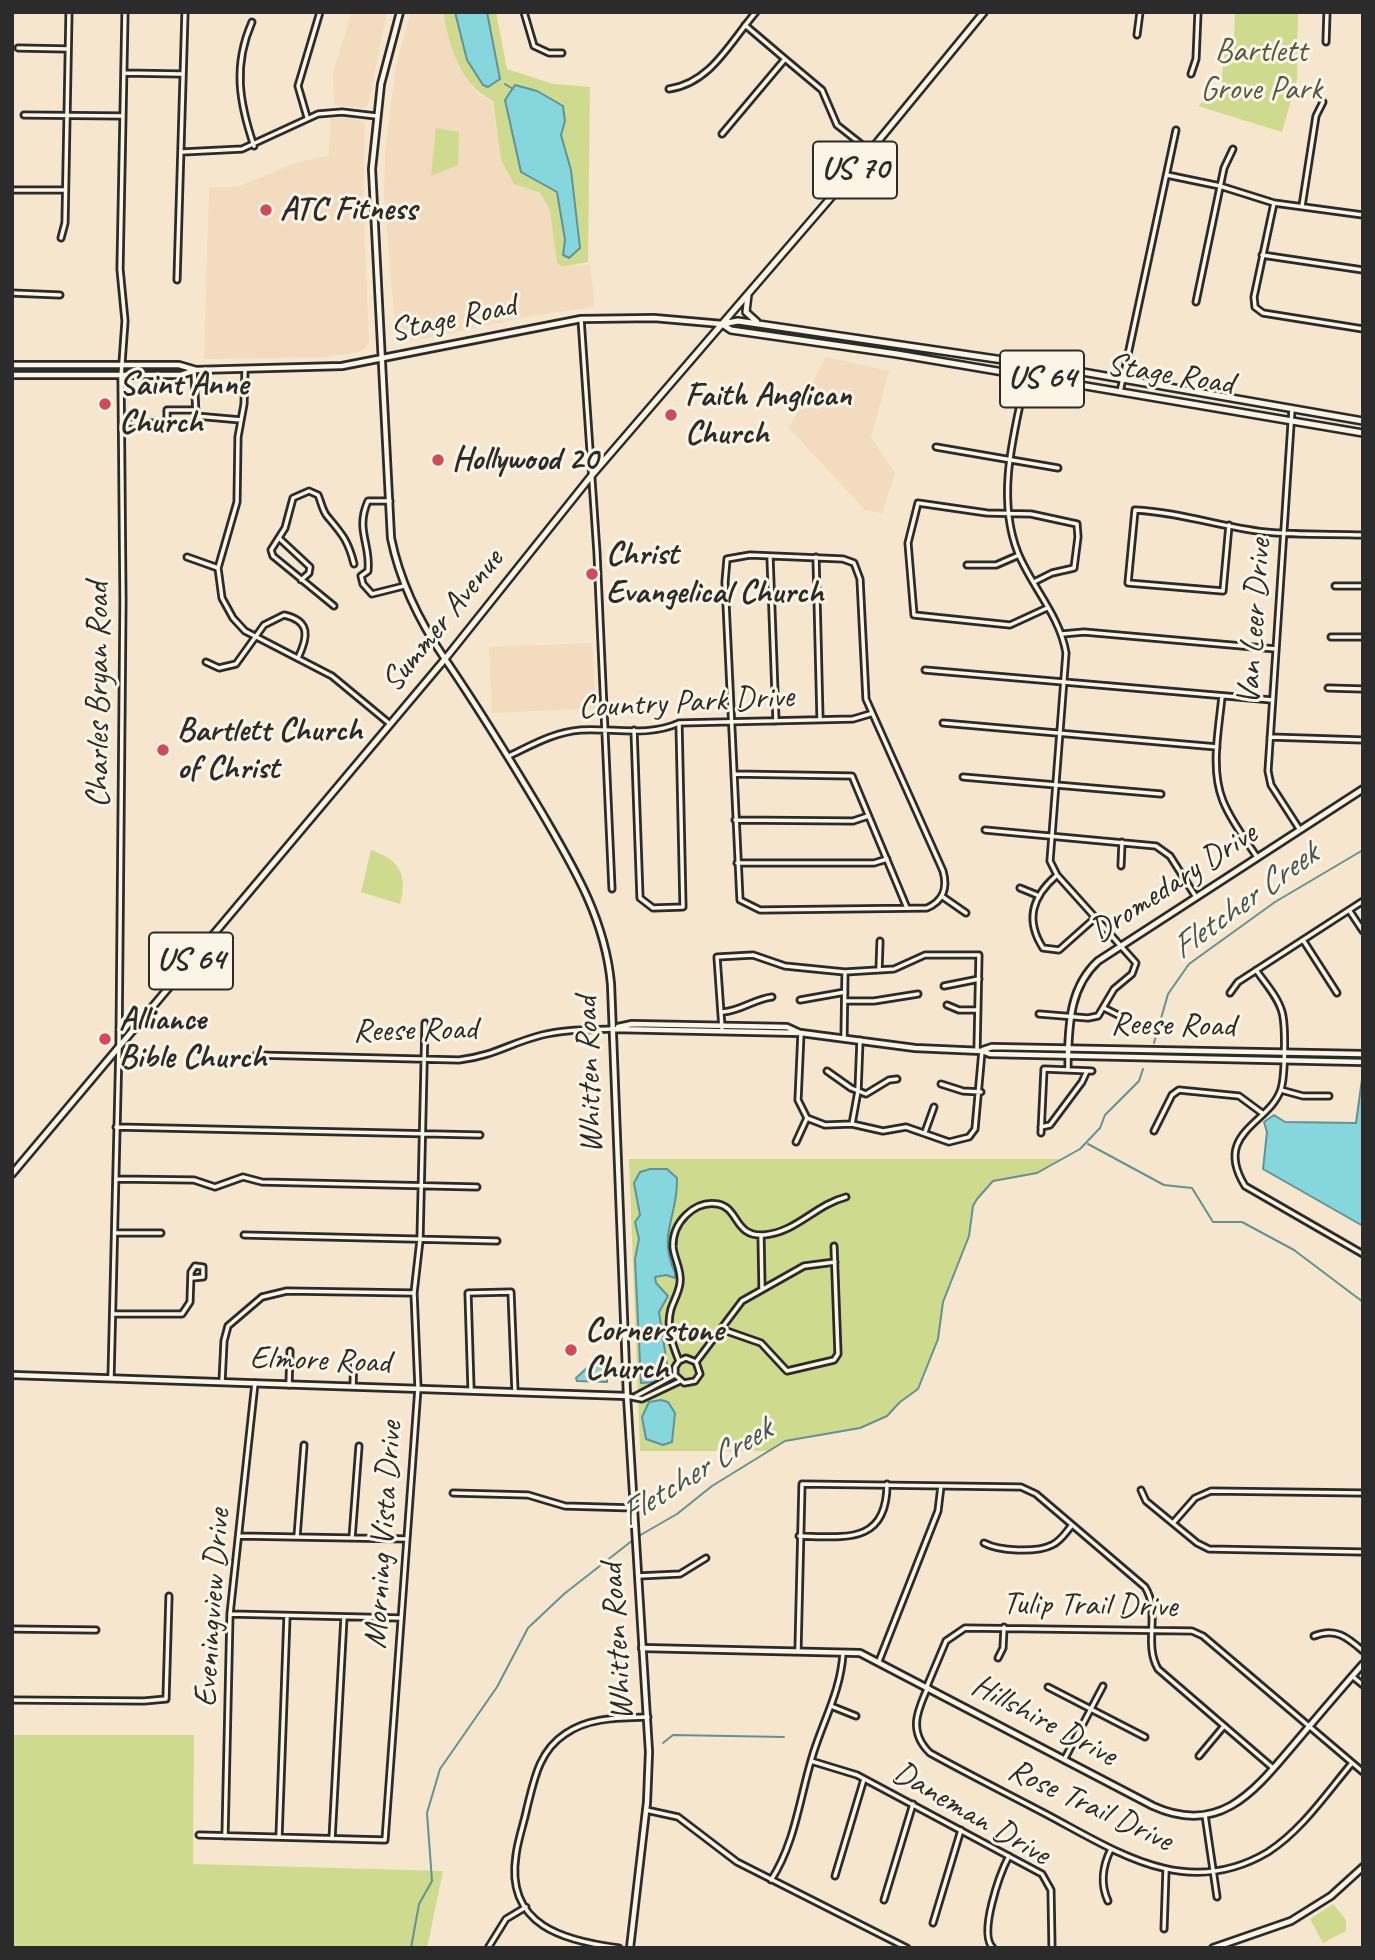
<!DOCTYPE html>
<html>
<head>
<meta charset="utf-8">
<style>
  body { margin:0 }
  #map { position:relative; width:1375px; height:1960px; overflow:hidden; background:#f6e6ce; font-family:Caveat,sans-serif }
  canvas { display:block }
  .frame { position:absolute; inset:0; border:14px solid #2b2b2b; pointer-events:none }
</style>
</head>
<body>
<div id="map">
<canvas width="1375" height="1960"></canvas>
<div class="frame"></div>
</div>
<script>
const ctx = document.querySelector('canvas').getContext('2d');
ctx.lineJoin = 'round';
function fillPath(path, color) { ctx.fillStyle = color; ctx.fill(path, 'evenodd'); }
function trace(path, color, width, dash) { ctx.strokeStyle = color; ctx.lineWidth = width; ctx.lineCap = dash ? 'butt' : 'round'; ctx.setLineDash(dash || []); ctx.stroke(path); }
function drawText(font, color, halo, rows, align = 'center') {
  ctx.font = font + ' Caveat,sans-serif'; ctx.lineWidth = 6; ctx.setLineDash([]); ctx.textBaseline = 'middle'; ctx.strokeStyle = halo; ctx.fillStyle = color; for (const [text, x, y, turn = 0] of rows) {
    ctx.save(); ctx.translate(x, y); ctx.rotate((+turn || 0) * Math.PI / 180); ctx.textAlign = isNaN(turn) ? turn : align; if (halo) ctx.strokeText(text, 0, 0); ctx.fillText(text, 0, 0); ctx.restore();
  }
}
const built = new Path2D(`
  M352,12H387L368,105L363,108L334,105L333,72Z
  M411,12H443L458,66L478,94L492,102L501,160L514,184L540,194L550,210L559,267L590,265L595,307L536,315L413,341L396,339L384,194L385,152L396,65Z
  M349,117L365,123L363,198L369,340L366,347L359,352L324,357L204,359L209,187H238L298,162L329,156L330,118Z
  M826,357L889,371L871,437L895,473L882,514L865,510L789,428Z
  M592,643L596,708L492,713L489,647Z`);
const green = new Path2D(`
  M443,12H496L507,69L553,84L590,87L588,262L561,267L557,262L550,210L540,193L514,184L501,160L493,101C459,84 450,47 443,12Z
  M1235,12L1298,13L1297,79L1282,132L1198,106L1221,85L1226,36H1234Z
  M436,128L459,132L458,165L431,176Z
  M371,850C400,860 408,875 400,904L361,892Z
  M629,1159H1063L1037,1173L993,1181L977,1199L973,1206L969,1236L943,1302L938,1339L918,1389L900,1402L887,1416L860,1428L785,1441L769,1451H640Z
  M12,1735H194L193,1864L443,1871L427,1948H12Z
  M1333,1904L1346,1920V1931L1323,1943L1310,1919Z`);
const water = new Path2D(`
  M455,12H487L500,79L488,87L483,85L467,60Z
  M515,85L537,91L563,106L565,121L561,135L571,170L580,248L569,258L563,255L565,240L557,192L521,172L505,100Z
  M1363,1072V1226L1263,1169L1267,1132L1264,1122L1274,1115L1285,1122L1356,1123Z
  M650,1169H667L677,1178C678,1219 657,1233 675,1273V1278L666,1275L655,1277L656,1283L668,1296L659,1312L668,1371L655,1382L641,1383L635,1259L639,1239L635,1222L640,1215L634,1183L640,1172Z
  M599,1357L607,1360V1382L577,1381L576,1378Z
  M661,1400L668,1402L675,1413L672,1442L663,1445L646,1439L642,1417L649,1402Z`);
const stream = new Path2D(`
  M505,84L513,89
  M1154,1043L1168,994L1189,964L1275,902L1363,850
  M1088,1144L1164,1185L1192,1188L1213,1222H1242L1294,1250L1363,1302
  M637,1537L677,1514L712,1486L785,1441L860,1428L887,1416L900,1402L918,1389L938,1339L943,1302L969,1236L973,1206L977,1199L993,1181L1037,1173L1080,1149L1100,1128L1105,1115L1139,1081L1143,1069
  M663,1743L673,1735L784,1737
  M411,1948L419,1904L432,1881L427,1813L440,1769L497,1687L528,1628L564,1594L633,1540`);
const minor = new Path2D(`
  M524,12L534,46L549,53H562
  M252,22C233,65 239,102 254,146
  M745,25L785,59
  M1137,35L1140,12
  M1326,42L1327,12
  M18,48L68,49
  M124,73L181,74
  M1191,74L1196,59L1198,12
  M669,89C711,83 730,42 756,12
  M24,115L123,116
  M307,117L298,86L320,12
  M722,134L785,59L822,90L837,125L870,151
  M182,152L242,149L318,114L342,112L376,116
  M1167,175L1220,186L1274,203L1363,215
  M12,190H63
  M1274,203L1254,297L1255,307L1263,313L1363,329
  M1302,206L1316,116L1323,102
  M61,238L65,223L69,12
  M1262,255L1363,270
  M177,280L185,12
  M12,293L60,295
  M1196,302L1224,168L1233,149
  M581,319L597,553L612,889
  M1029,363C1017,423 994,493 1018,553C1032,587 1060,616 1066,653L1050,861L1057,875L1136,963L1132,974L1114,989L1098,1016L1088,1018L1039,1014
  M194,370L196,416L241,420
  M245,370L244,404L238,437L237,502L218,568L222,598L233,618L245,631L332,676L390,724
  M1120,392L1176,130
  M1292,409L1268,771L1271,785L1300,830
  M122,423H167V410H195
  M936,447L1058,468
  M390,501H368C355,530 371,544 368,571L361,576L363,584L372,594L404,586
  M1229,525L1223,591L1128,583L1135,510C1179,512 1221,527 1265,532C1297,535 1330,534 1363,535
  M280,539L310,567L309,573L301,580
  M750,555L843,559L854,563L860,579L866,699L943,871C948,889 943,901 927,908L760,910L740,900L725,582L727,559Z
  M187,557L218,568
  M770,557L776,721
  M816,557L820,719
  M967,565H996L1019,555
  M1034,582L1052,573L1074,568L1078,537L1077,524L1031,514L987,513L918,503L908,543L914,615L1010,625L1047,608
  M1335,586H1363
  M334,606L273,556L271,550L285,528L293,498L309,491L318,495C321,501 322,510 327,516C342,534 348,540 354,564
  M1062,634L1084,632L1276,649
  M1331,637H1363
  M206,662L219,668L236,664L264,625L284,615C311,621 308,637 298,658
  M925,670L1272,700
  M1328,688L1363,689
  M1222,696C1219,729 1210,769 1223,801C1231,821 1245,839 1257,857
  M943,723L1217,747
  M634,730L640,898L653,908L683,907L679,723
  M1270,737L1363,740
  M509,756C532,745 554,732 581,730C613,728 648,737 679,723L853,719L870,714
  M734,774L852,776L907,908
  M963,777L1161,794
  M735,820L853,821L868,816
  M985,830L1156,846L1170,856L1196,897
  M737,863H874L887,859
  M1121,866L1122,842
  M1056,876C1032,897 1025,920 1043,948L1059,950L1095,918
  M1020,888L1037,895
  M943,897L966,913
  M1349,910L1363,931
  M1303,940L1337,993
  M879,970L880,941
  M1256,970C1265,983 1278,997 1282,1012C1286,1026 1285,1076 1281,1089C1270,1124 1212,1132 1245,1186L1363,1254
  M944,986L979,979
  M1230,993L1238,982L1363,901
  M800,1000L845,992
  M845,1001H874L918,994
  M947,1005L959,1010H978
  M1104,1008L1120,1016
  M723,1012C741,1011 754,999 772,997
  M722,1028L717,957L753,955L785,966L845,972L894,969L925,955H979L977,1050
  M801,1033L798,1100L807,1118
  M844,1038L845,972
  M256,1055L459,1060C494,1056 510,1043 542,1035C565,1029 589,1030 613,1029
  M1068,1070V1055
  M827,1071L851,1088L866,1094L889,1080L897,1079
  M941,1084L963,1091L981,1092
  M1281,1090L1303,1096H1329
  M807,1118L825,1125L852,1124L883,1131L906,1127L949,1142L969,1137L975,1129L982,1051
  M852,1124L858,1091L860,1040
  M116,1127L480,1135
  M1041,1127L1050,1125L1082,1082L1087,1071
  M1154,1131L1172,1095L1179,1090L1239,1096L1262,1113
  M925,1132L934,1107
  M1041,1133L1044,1069L1092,1071
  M796,1142L807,1118
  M117,1179L194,1180L215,1187L243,1177L262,1182L477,1187
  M115,1233H161
  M244,1235L497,1241
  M761,1235L762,1288
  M113,1314H182L190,1302L191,1272L195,1266L203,1267V1277L191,1278
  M721,1329L761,1343L787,1371L834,1360L838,1354L834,1246
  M679,1361L686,1358L696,1362L700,1374L695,1381L684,1383L675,1375V1367L679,1361C672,1343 666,1328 671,1309C674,1300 679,1292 680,1283C682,1270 674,1259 673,1247C672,1223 694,1200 718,1204C739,1208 734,1237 764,1235C797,1232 815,1205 846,1197
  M696,1362L742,1301L804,1266L835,1262
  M111,1378L119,1046L123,601L121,377L125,321L120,269L125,12
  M222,1382L224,1341L228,1326L262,1297L287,1291L413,1293
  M289,1385L290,1351
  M353,1386L354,1352
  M471,1389L468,1293L511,1292L515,1392
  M627,1396L642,1399L680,1381
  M636,1396L675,1375
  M1141,1490L1146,1501L1197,1543L1209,1549L1363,1552
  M453,1493L528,1495L565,1506L634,1508
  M1173,1523L1195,1498L1211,1491L1363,1493
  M239,1536L407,1539
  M799,1536C844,1537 887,1545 887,1484
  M297,1537L304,1445
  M352,1538L359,1446
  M984,1543C999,1551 1036,1553 1052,1545C1061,1541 1066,1532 1072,1525
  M638,1576L680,1574L706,1558
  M230,1614L401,1618
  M12,1629L96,1630
  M1314,1636C1335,1627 1347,1637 1363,1651
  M798,1650L802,1484L1021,1487L1036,1494L1145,1587C1161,1612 1143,1643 1158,1669L1273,1768
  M998,1658L1003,1648L1004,1627
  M879,1661L938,1511L941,1486
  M1352,1676L1363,1685
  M927,1686L946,1641L965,1628L1192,1631L1203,1636L1363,1772
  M928,1687C917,1711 908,1732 930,1753C968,1774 1006,1793 1044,1813C1116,1851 1186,1901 1268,1852C1302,1830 1326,1794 1352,1763
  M1048,1687L1145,1737
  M12,1700L144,1701L166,1699L169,1596
  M831,1706L856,1716
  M1199,1756L1224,1726
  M1064,1760L1103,1686
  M811,1761L857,1775L1042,1874L1051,1890L1052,1948
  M646,1810L678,1817L737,1862L907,1948
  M1205,1815L1217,1897
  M199,1835L385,1840L418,1388L414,1293L420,1240L425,1023
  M225,1836L230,1614L255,1383
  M279,1837L287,1616
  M332,1839L344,1617
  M835,1876L864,1779
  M771,1880C796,1842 800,1794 814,1751C825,1717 841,1689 843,1653
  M884,1900L913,1804
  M1108,1901C1100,1884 1103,1865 1111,1849
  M933,1923L961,1830
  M1164,1929L1166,1870
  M488,1948L506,1919L526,1907
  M619,1948C565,1941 505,1926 516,1855C518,1839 524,1823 527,1808C534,1780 539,1751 565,1734C589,1717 619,1718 648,1717
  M993,1948C978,1934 1000,1873 1009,1856`);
const tertiary = new Path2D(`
  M1068,1055C1069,1020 1071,986 1098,961L1363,789
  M12,1375L627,1396
  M642,1648L860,1653L1153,1806C1221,1837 1256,1789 1296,1742C1318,1716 1340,1690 1363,1664
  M1213,1948L1291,1921L1331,1896L1363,1867`);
const secondary = new Path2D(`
  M400,12L381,84L372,169L391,538C400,583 419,621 445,659C479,709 511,761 542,813C574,868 605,919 611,984L627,1396L649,1752L647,1802L630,1948
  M12,365H179L196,370L342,366L581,319L654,318L722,324
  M12,375H181L193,371
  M618,1027L632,1024L787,1027L800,1033
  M613,1029L801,1033L915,1048L982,1051L990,1054L1363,1062
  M983,1050L992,1047L1363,1054`);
const primary = new Path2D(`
  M748,295L746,312L757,322
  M722,324L731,330L897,354L1363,433
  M722,324L738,321L1071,370L1363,421
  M12,1174L445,659L592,475L852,173L984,12`);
const markers = [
  [266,210,7,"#d1495b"],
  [105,404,7,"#d1495b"],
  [671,415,7,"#d1495b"],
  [438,460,7,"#d1495b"],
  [592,574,7,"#d1495b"],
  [163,750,7,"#d1495b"],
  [105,1039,7,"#d1495b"],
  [571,1350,7,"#d1495b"]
];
const shields = [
  [855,170,84],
  [1042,379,84],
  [191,961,84]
];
const shieldNames = [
  ["US 70",855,170],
  ["US 64",1042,379],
  ["US 64",191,961]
];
const parkNames = [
  ["Bartlett",1261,52],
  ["Grove Park",1261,90]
];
const poiNames = [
  ["ATC Fitness",280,210],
  ["Saint Anne",119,385],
  ["Church",119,423],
  ["Faith Anglican",685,396],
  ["Church",685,434],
  ["Hollywood 20",452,460],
  ["Christ",606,555],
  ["Evangelical Church",606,593],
  ["Bartlett Church",177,731],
  ["of Christ",177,769],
  ["Alliance",119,1020],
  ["Bible Church",119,1058],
  ["Cornerstone",585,1331],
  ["Church",585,1369]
];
const streetNames = [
  ["Stage Road",453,319,-12],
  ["Stage Road",1170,375,9],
  ["Summer Avenue",443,621,-51],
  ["Van Leer Drive",1255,622,-86],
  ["Charles Bryan Road",99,695,-90],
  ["Country Park Drive",686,703,-3],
  ["Dromedary Drive",1174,883,-33],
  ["Reese Road",1173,1026,1],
  ["Reese Road",415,1031,-1],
  ["Whitten Road",590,1075,-92],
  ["Elmore Road",320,1361,2],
  ["Morning Vista Drive",384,1535,-86],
  ["Tulip Trail Drive",1090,1606,1],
  ["Eveningview Drive",213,1608,-86],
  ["Whitten Road",618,1642,-94],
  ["Hillshire Drive",1044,1721,28],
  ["Rose Trail Drive",1090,1806,25],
  ["Daneman Drive",971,1814,30]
];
const waterNames = [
  ["Fletcher Creek",1245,902,-36],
  ["Fletcher Creek",696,1473,-32]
];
fillPath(built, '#f2dbbe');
fillPath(green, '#cedb8f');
fillPath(water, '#86d7dd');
trace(water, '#629296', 2);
trace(stream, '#629296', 2);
trace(minor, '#2b2b2b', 9);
trace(tertiary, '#2b2b2b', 10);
trace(secondary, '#2b2b2b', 10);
trace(primary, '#2b2b2b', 10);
trace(minor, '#fcf5e5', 3.5);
trace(tertiary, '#fcf5e5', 4.5);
trace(secondary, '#fcf5e5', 4.5);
trace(primary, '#fcf5e5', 5);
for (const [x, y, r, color] of markers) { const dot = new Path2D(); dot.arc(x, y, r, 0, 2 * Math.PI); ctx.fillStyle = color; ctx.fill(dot); trace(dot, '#fcf5e5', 2.5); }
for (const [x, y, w] of shields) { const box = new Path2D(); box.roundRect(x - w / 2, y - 28.5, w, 57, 5); ctx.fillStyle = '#fcf5e5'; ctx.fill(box); trace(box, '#2b2b2b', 2); }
drawText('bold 32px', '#2b2b2b', null, shieldNames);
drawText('33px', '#545744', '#fcf5e5', parkNames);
drawText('bold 33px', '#2b2b2b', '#fcf5e5', poiNames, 'left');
drawText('33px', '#2b2b2b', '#fcf5e5', streetNames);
drawText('italic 35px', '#425658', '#fcf5e5', waterNames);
</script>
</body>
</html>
